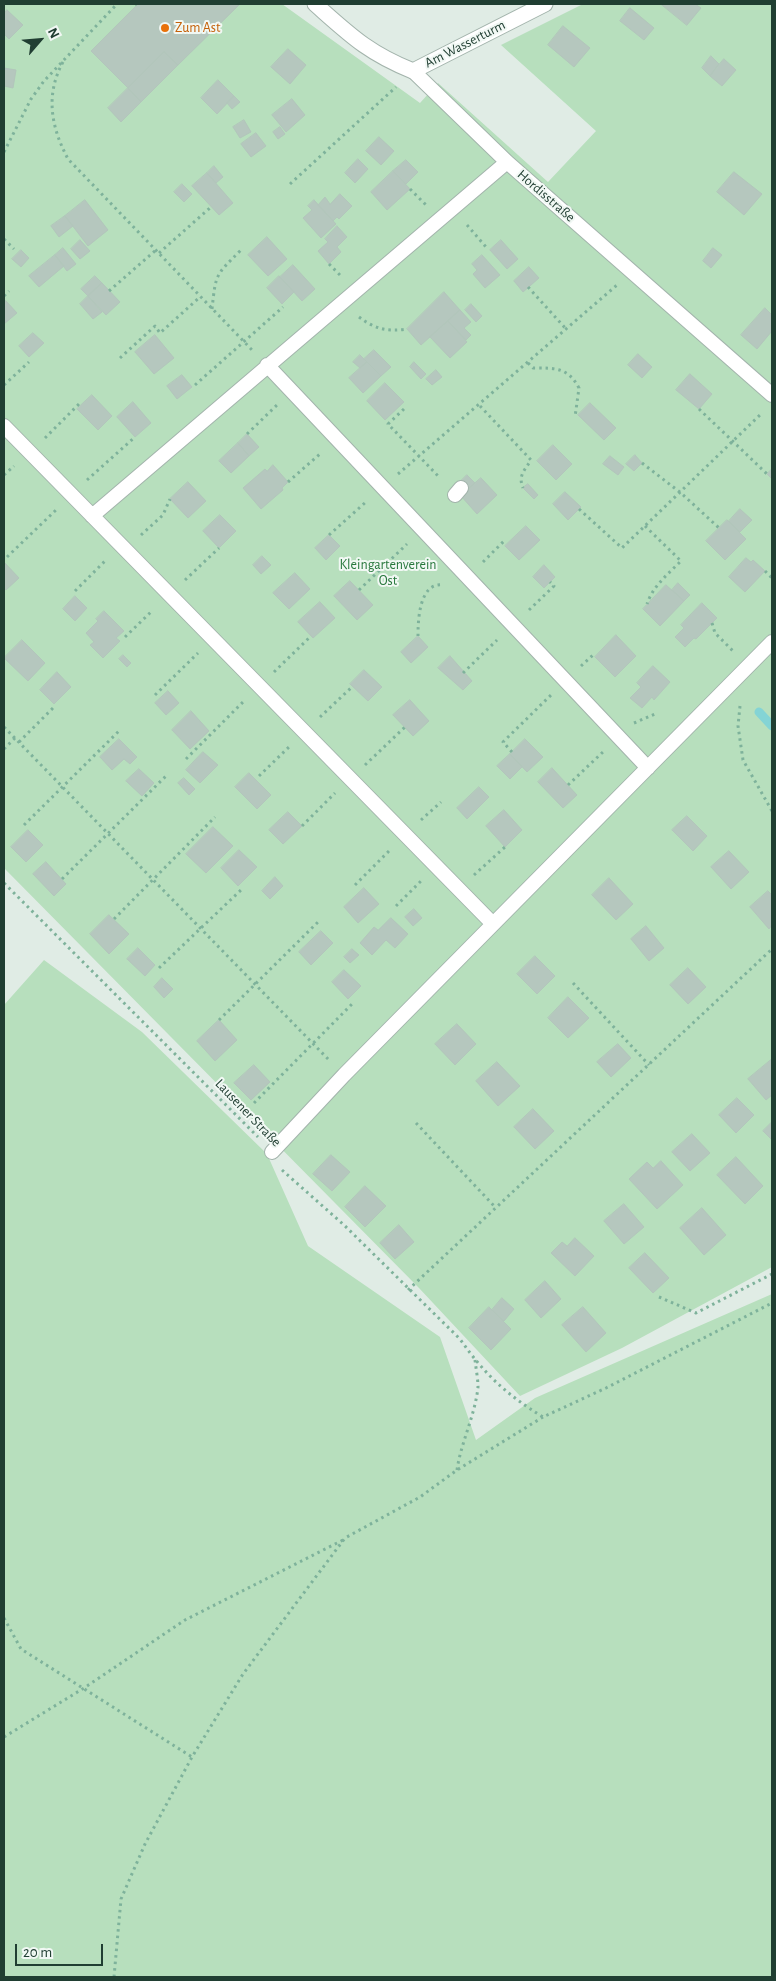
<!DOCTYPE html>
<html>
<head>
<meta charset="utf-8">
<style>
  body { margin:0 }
  #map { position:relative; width:776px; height:1981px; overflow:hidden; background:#e0ece5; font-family:"Alegreya Sans",sans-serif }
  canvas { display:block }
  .frame { position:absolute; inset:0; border:5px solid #203e32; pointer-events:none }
  .north { position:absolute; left:15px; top:15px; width:50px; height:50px; -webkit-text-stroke:4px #f1f8f4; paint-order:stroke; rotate:63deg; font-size:14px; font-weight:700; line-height:20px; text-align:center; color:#203e32 }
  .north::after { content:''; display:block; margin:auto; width:18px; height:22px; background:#203e32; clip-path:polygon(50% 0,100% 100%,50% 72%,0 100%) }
  .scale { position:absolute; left:15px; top:1944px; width:88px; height:22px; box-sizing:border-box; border:2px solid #203e32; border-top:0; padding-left:6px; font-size:15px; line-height:18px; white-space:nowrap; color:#203e32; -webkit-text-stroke:4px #f1f8f4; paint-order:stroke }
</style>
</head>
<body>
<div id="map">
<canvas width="776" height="1981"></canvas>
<div class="frame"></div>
<div class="north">N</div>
<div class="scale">20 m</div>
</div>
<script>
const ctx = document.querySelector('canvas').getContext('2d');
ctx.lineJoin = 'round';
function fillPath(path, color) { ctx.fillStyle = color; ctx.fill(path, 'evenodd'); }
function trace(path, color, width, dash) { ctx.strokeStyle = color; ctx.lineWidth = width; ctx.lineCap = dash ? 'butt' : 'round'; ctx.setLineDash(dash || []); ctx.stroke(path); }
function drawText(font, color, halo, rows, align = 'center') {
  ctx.font = font + ' "Alegreya Sans",sans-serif'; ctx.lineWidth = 4; ctx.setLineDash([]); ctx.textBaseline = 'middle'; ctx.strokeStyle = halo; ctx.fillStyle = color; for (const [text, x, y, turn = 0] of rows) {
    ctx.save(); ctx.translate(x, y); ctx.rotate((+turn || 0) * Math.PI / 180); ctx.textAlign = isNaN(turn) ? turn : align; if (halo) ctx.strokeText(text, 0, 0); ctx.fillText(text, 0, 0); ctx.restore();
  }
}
const green = new Path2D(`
  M4,4H282L420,103L438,83L548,182L596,131L501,45L583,4H772V1267L622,1348L520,1396L419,1288L4,868Z
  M44,960L142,1032L267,1154L308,1246L440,1337L476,1440L535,1398L772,1294V1977H4V1005Z`);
const stream = new Path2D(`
  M759,712L772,726`);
const building = new Path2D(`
  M240,4L178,65L164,52L128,88L91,51L138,4Z
  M661,4H695L701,8L687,25Z
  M630,8L654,28L644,40L620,21Z
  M7,10L23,25L9,39L4,34V14Z
  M563,26L590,48L574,67L548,45Z
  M288,49L306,65L290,84L271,67Z
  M164,52L178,65L141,102L128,88Z
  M711,56L719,64L710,76L702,68Z
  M724,59L736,70L722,86L710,76Z
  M4,68L16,70L13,88L4,86Z
  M218,80L234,96L217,114L201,98Z
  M128,88L141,102L121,122L108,108Z
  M234,96L240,102L232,109L227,103Z
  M292,99L305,115L286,132L272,115Z
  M244,120L251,132L240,138L233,127Z
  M280,127L285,134L278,139L273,132Z
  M256,133L266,146L251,157L241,144Z
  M379,137L394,151L381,165L366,151Z
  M358,159L368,169L355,183L345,173Z
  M406,160L418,172L406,184L393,171Z
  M214,166L223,177L216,183L207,173Z
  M393,171L410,189L387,210L371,192Z
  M734,172L762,194L744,215L717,192Z
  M207,173L233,203L219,215L192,186Z
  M182,184L192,194L184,202L174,192Z
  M340,194L352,206L339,219L337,217L333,221L318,205L325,197L330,204Z
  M85,200L108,230L88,246L65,216Z
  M314,200L336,224L321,238L303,218L312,210L308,206Z
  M65,216L73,226L59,237L51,226Z
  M337,226L347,237L337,247L341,252L329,264L318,251L328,242L325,239Z
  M267,237L287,259L268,276L248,255Z
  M80,240L90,251L80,259L71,249Z
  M501,240L518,259L507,269L490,250Z
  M63,248L76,264L67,271L55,255Z
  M713,248L722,255L711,268L703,261Z
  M21,250L29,258L21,267L12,259Z
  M55,255L64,266L39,287L29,276Z
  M482,255L500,275L485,288L473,274L477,270L472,264Z
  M293,265L315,289L302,301L280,277Z
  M529,267L539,278L523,292L514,281Z
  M95,276L102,283L88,296L81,289Z
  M279,276L294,292L282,304L267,288Z
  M102,283L120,302L106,315L88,296Z
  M444,292L460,310L421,345L407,329Z
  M88,296L102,312L93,319L80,304Z
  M6,301L17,313L4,324V302Z
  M471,304L482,316L476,322L465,310Z
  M765,308L772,315V331L757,349L741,335Z
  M460,310L471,322L464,328L471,335L466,340L448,321Z
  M448,321L467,342L450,358L430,337Z
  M33,333L44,343L29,357L19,346Z
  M155,335L174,358L154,374L135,352Z
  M374,350L391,367L381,376L364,359Z
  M638,354L652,367L642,378L628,365Z
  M360,355L367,362L360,368L353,362Z
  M367,362L381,376L363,393L349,378Z
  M414,362L426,374L421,379L410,367Z
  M436,370L442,377L432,385L426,379Z
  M690,374L712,394L699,409L676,390Z
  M182,375L192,387L177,399L167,386Z
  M385,383L404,402L385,420L367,401Z
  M92,395L112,416L98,430L77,409Z
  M133,402L151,423L135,437L117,417Z
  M590,403L616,428L604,440L578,415Z
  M247,434L259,447L249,456L238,443Z
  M238,443L249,456L231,473L219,461Z
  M553,445L572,464L556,480L537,461Z
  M635,455L642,463L634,471L626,464Z
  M610,456L624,467L618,475L603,464Z
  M273,465L288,482L282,488L283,490L261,509L243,488L265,469L267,471Z
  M772,469V479L767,474Z
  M467,475L475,483L465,492L458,484Z
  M481,478L497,495L477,514L461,496Z
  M188,482L206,501L188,518L170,499Z
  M528,484L538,495L534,499L523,488Z
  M565,492L581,507L568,520L553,504Z
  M740,509L752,520L740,532L729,521Z
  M220,515L236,531L219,548L203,531Z
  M727,520L746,539L725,560L706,541Z
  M526,526L540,540L519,560L505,546Z
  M329,535L340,546L326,560L315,548Z
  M262,556L271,565L261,574L253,565Z
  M746,558L751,562L753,560L765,571L745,592L729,577Z
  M4,562L19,578L6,590L4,588Z
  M544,565L555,577L544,588L533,577Z
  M295,573L310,589L289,609L273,593Z
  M350,581L373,605L357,620L334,596Z
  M678,583L690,595L684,601L672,590Z
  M666,585L684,601L660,626L643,609Z
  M75,596L87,608L75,621L63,609Z
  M320,602L335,618L313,638L298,622Z
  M702,603L717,618L696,639L694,638L685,647L675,637L684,628L681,625Z
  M104,611L124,631L116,638L120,641L103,658L90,645L94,642L86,633L98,621L96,619Z
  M616,635L636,656L615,677L595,657Z
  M418,636L428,647L411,663L401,652Z
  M22,640L45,663L28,681L4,658Z
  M123,655L131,663L127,667L119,659Z
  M450,656L472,681L463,690L438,668Z
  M653,666L670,682L654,700L652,697L642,708L630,698L641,687L637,683Z
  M364,670L382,687L368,701L350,684Z
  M57,672L71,687L54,704L40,690Z
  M168,691L179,703L166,715L155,703Z
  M410,700L429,721L413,736L393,715Z
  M191,711L209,731L190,749L172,730Z
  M119,739L137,757L130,764L124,759L112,770L100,757Z
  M525,739L543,757L527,772L510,754Z
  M203,752L218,765L200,783L186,770Z
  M510,754L522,767L510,779L497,766Z
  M552,768L577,795L563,808L538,782Z
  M139,769L154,783L142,796L126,781Z
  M249,773L271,795L257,809L235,787Z
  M184,778L195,789L189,795L178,783Z
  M479,787L489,797L467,819L457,808Z
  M504,810L522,830L505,847L486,826Z
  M288,812L302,826L283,844L269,830Z
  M687,816L707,836L693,851L672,830Z
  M213,827L233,846L206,873L186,854Z
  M28,830L43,845L26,862L11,847Z
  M239,850L257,867L238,886L221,868Z
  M729,851L749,872L731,889L711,867Z
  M46,862L66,884L54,896L33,874Z
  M275,877L283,886L270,899L262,891Z
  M609,878L633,904L616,920L592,895Z
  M364,888L379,904L358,923L344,907Z
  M768,891L772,895V925L769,929L750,907Z
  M414,909L422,918L413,926L405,917Z
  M109,915L129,934L109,954L90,934Z
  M391,918L408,934L395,948L386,940L372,955L360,943L374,927L378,930Z
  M646,926L664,948L649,961L631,939Z
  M321,931L333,943L311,965L299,952Z
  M138,948L155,965L145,976L127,959Z
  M352,949L359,955L350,963L344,957Z
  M535,956L555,976L537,994L517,974Z
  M688,968L706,987L688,1004L670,985Z
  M344,970L361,986L348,999L332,982Z
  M162,978L173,989L164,998L154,987Z
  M568,997L589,1018L568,1038L548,1018Z
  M219,1020L237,1040L215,1061L197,1041Z
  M457,1024L476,1044L455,1065L435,1044Z
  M618,1044L631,1058L611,1077L597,1062Z
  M772,1059V1095L766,1100L748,1079Z
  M497,1062L520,1086L498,1106L476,1081Z
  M254,1065L270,1082L251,1100L234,1083Z
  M737,1098L754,1115L736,1133L719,1115Z
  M533,1109L554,1131L535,1149L514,1127Z
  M772,1122V1140L763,1131Z
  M692,1134L710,1153L690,1171L672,1152Z
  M331,1155L350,1172L332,1191L313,1174Z
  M736,1157L763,1186L745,1204L717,1175Z
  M661,1161L683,1185L657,1209L629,1179L647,1162L653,1168Z
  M365,1186L386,1206L365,1227L345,1207Z
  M624,1204L644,1227L624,1244L604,1221Z
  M702,1208L726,1235L704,1255L680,1228Z
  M399,1225L414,1242L395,1259L380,1243Z
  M575,1238L594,1256L575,1276L551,1253L562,1242L567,1246Z
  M645,1253L669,1278L653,1293L629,1268Z
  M545,1281L561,1299L541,1318L525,1300Z
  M502,1298L514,1309L504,1321L492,1310Z
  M489,1307L511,1329L491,1350L469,1328Z
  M583,1307L606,1333L586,1352L562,1325Z`);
const path = new Path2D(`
  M136,4L137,5
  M63,62C45,95 51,127 68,159L253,351
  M4,152L31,99L44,81L117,4
  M290,184L396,87
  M410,189L426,205
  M467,225L486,247
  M4,239L14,249
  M159,253L211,207
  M329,264L341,276
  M528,287L567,330
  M109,291L156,250
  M4,296L9,291
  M212,309C216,273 215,276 241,250
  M359,317C375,329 387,332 407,329
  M120,358L155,326L160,333L200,297
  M528,363L533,368C554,368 568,367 579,388L575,417
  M4,385L29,362
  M195,385L283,307
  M480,406L531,460C524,471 518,476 523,488
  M404,409L388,424L440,478
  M699,409L767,474
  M247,434L277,405
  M45,438L79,404L81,405
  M642,463L681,493L719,528
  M398,474L617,285
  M4,475L14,466
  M87,480L135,437
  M288,482L321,453
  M579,509L622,548L761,414
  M645,526L681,561C668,574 653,586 647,604
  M141,535L163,515L170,499
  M329,535L367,501
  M7,557L56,510
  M483,562L505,540
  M765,571L772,578
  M185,580L219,548
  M359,590L407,544
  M75,591L106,560
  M529,610L554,586L550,582
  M712,623L715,633L734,652
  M418,636C418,621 419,582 443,585
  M125,637L153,610
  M581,666L593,655L595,657
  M274,672L311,636
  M463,673L497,640
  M155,695L198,653
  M740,706L738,726L743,760L772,811
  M320,717L353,686
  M634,723L655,714
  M4,727L329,1060
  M19,742L55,706
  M4,749L15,738
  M512,752L503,742L551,695
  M186,759L244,701
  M365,765L405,727
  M259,776L289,747
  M568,785L604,751
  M421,820L441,802
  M24,825L120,730
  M302,826L335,793
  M474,875L505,847
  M62,879L168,774
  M4,883L258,1137
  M355,885L390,850
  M396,906L421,881
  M114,919L215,817
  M159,968L242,889
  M573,983L649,1065
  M219,1020L318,922
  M254,1103L352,1004
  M416,1123L496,1208
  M282,1170L344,1225L460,1339C485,1375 506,1394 543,1417L606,1388L772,1303
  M408,1290L772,949
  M659,1297L696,1313L772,1274
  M457,1470C461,1442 475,1416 478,1387C478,1379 476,1369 475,1360
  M4,1618L21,1649L192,1757
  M4,1737L84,1688L185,1620L345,1539
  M114,1977L121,1899L145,1844L192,1757L243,1674L345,1538L420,1497L457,1470L543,1417`);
const lane = new Path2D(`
  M413,71L507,162L772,395
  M267,365L648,768
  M4,426L493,924
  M455,495L461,488
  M92,516L507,162
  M272,1152L344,1075L772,642`);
const street = new Path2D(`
  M315,4C350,35 368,53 413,71L545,4`);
const markers = [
  [165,28,5,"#e8710a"]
];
const foodNames = [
  ["Zum Ast",175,28]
];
const streetNames = [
  ["Am Wasserturm",465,44,-27],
  ["Hordisstraße",546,196,41],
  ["Lausener Straße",248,1113,46]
];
const parkNames = [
  ["Kleingartenverein",388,565],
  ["Ost",388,581]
];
fillPath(green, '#b7dfbd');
trace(stream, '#84d4d5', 9);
fillPath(building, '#b5c7be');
trace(building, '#b2c6bb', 1);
trace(lane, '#a3b4ac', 16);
trace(street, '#a3b4ac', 17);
trace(path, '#7eb29b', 3, [2.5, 4]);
trace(lane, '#fff', 14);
trace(street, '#fff', 15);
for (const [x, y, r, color] of markers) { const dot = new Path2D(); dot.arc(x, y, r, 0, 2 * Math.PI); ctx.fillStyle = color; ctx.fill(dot); trace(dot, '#f1f8f4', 2); }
drawText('14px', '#c56008', '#f1f8f4', foodNames, 'left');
drawText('14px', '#203e32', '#f1f8f4', streetNames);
drawText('14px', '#27773c', '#f1f8f4', parkNames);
</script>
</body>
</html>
